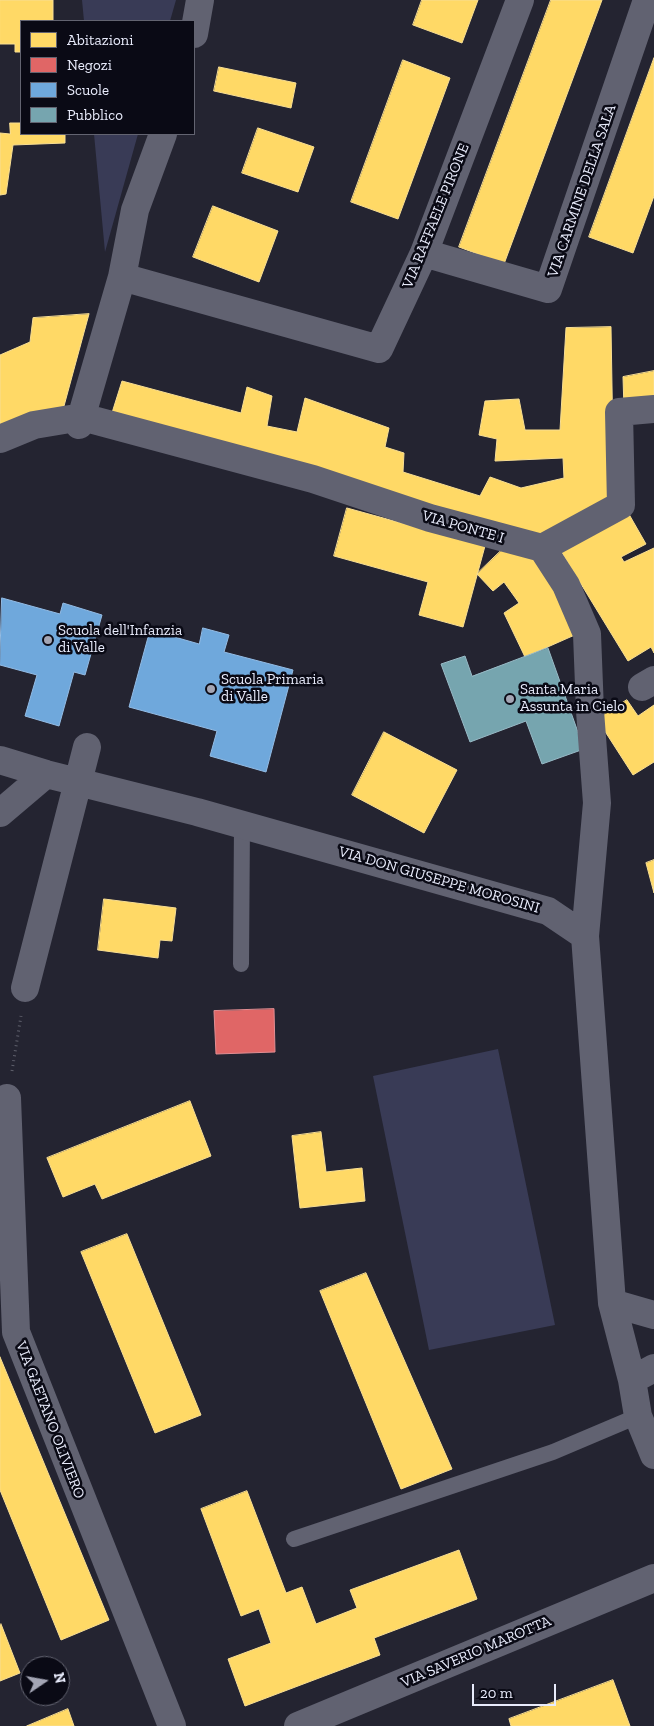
<!DOCTYPE html>
<html>
<head>
<meta charset="utf-8">
<style>
  body { margin:0 }
  #map { position:relative; width:654px; height:1726px; overflow:hidden; background:#242431; font-family:"Zilla Slab",serif }
  canvas { display:block }
  .legend { position:absolute; left:20px; top:20px; width:175px; height:115px; box-sizing:border-box; background:#0a0a15; border:1px solid #636471; margin:0; padding:6px 9px; list-style:none; font-size:15px; color:#e8ebfb }
  .legend li { display:flex; align-items:center; gap:10px; height:25px }
  .legend b { width:25px; border:1px solid #636471 }
  .north { position:absolute; left:20px; top:1656px; width:50px; height:50px; box-sizing:border-box; background:#0a0a15; border:1px solid #636471; border-radius:50%; rotate:78deg; font-size:14px; font-weight:700; line-height:20px; text-align:center; color:#e8ebfb }
  .north::after { content:''; display:block; margin:auto; width:18px; height:22px; background:#a3a5b4; clip-path:polygon(50% 0,100% 100%,50% 72%,0 100%) }
  .scale { position:absolute; left:472px; top:1684px; width:84px; height:22px; box-sizing:border-box; border:2px solid #e8ebfb; border-top:0; padding-left:6px; font-size:15px; line-height:18px; white-space:nowrap; color:#e8ebfb; -webkit-text-stroke:4px #0a0a15; paint-order:stroke }
</style>
</head>
<body>
<div id="map">
<canvas width="654" height="1726"></canvas>
<ul class="legend">
<li><b style="height:14px;background:#ffd966"></b>Abitazioni</li>
<li><b style="height:14px;background:#e06666"></b>Negozi</li>
<li><b style="height:14px;background:#6fa8dc"></b>Scuole</li>
<li><b style="height:14px;background:#76a5af"></b>Pubblico</li>
</ul>
<div class="north">N</div>
<div class="scale">20 m</div>
</div>
<script>
const ctx = document.querySelector('canvas').getContext('2d');
ctx.lineJoin = 'round';
function fillPath(path, color) { ctx.fillStyle = color; ctx.fill(path, 'evenodd'); }
function trace(path, color, width, dash) { ctx.strokeStyle = color; ctx.lineWidth = width; ctx.lineCap = dash ? 'butt' : 'round'; ctx.setLineDash(dash || []); ctx.stroke(path); }
function drawText(font, color, halo, rows, align = 'center') {
  ctx.font = font + ' "Zilla Slab",serif'; ctx.lineWidth = 5; ctx.setLineDash([]); ctx.textBaseline = 'middle'; ctx.strokeStyle = halo; ctx.fillStyle = color; for (const [text, x, y, turn = 0] of rows) {
    ctx.save(); ctx.translate(x, y); ctx.rotate((+turn || 0) * Math.PI / 180); ctx.textAlign = isNaN(turn) ? turn : align; if (halo) ctx.strokeText(text, 0, 0); ctx.fillText(text, 0, 0); ctx.restore();
  }
}
const green = new Path2D(`
  M82,0H176L170,21H84Z
  M94,134H138L105,252Z
  M498,1049L555,1325L429,1350L373,1076Z`);
const homes = new Path2D(`
  M0,0H53V21H21V52H15V44H0Z
  M422,0H478L462,43L413,25Z
  M551,0H602L504,264L459,247Z
  M654,58V196L633,253L589,237Z
  M403,60L450,78L398,219L351,202Z
  M219,67L296,83L291,108L214,91Z
  M10,123H21V134H65V143L13,145L6,194L0,195V133L10,134Z
  M258,128L314,147L298,192L242,173Z
  M213,206L278,231L259,282L193,257Z
  M89,314L64,406L0,431V355L30,342L33,318Z
  M611,327L614,505L530,540L111,416L122,381L241,413L247,387L272,396L267,426L297,432L305,398L389,428L385,447L404,453L403,472L480,496L490,477L521,488L564,478L563,458L495,461L497,439L479,435L485,401L519,399L525,430H560L566,328Z
  M654,371V405L624,409L623,377Z
  M347,508L485,546L463,627L419,615L428,582L334,556Z
  M626,509L646,544L621,557L624,562L654,548V653L651,647L628,661L559,548Z
  M506,546L538,561L577,634L525,657L504,613L519,603L504,582L493,591L477,574Z
  M627,700L638,716L654,705V762L633,775L597,719Z
  M384,732L457,770L424,833L352,795Z
  M654,860V893L646,863Z
  M104,899L176,908L172,941L160,940L158,958L98,950Z
  M190,1101L211,1156L102,1199L95,1184L63,1197L47,1158Z
  M321,1132L326,1172L362,1168L365,1201L300,1208L292,1136Z
  M127,1234L201,1415L155,1433L81,1252Z
  M366,1273L452,1469L401,1489L320,1291Z
  M0,1357L109,1620L61,1640L0,1490Z
  M247,1491L286,1593L302,1587L316,1624L357,1608L350,1590L459,1550L477,1599L374,1638L380,1655L245,1706L228,1659L271,1643L259,1609L241,1616L201,1509Z
  M1,1624L20,1673L0,1681V1625Z
  M613,1680L630,1726H511L509,1719Z
  M68,1709L74,1726H27Z`);
const shops = new Path2D(`
  M274,1009L275,1052L216,1054L214,1011Z`);
const schools = new Path2D(`
  M2,598L60,614L63,603L102,615L85,675L74,672L59,726L25,716L37,675L0,665Z
  M203,628L229,635L224,652L293,670L266,772L210,756L217,731L129,707L150,630L199,644Z`);
const public = new Path2D(`
  M548,648L584,749L542,764L526,721L470,742L441,664L465,656L472,676Z`);
const path = new Path2D(`
  M12,1071L21,1016`);
const lane = new Path2D(`
  M241,964L242,824
  M294,1539L553,1452L638,1416`);
const street = new Path2D(`
  M194,34L200,0
  M424,253L548,289L647,0
  M122,277L379,349L424,253L520,0
  M79,425L122,277L135,210L163,134
  M0,439L34,425L82,417L313,479L430,518L542,548L566,585L587,634L590,711L597,803L585,936
  M542,548L621,505L619,412L654,409
  M642,687L654,680
  M0,760L46,774L197,812L548,911L585,936L612,1303L632,1380L638,1416L654,1455
  M0,813L46,774
  M25,988L87,747
  M7,1098L16,1332L172,1726
  M612,1303L654,1315
  M632,1380L654,1368
  M298,1726L654,1578`);
const markers = [
  [48,640,5,"#a3a5b4"],
  [211,689,5,"#a3a5b4"],
  [510,699,5,"#a3a5b4"]
];
const streetNames = [
  ["VIA CARMINE DELLA SALA",582,191,-71],
  ["VIA RAFFAELE PIRONE",436,216,-68],
  ["VIA PONTE I",463,527,16],
  ["VIA DON GIUSEPPE MOROSINI",439,880,16],
  ["VIA GAETANO OLIVIERO",50,1420,69],
  ["VIA SAVERIO MAROTTA",476,1652,-23]
];
const poiNames = [
  ["Scuola dell'Infanzia",58,631],
  ["di Valle",58,648],
  ["Scuola Primaria",221,680],
  ["di Valle",221,697],
  ["Santa Maria",520,690],
  ["Assunta in Cielo",520,707]
];
fillPath(green, '#393b56');
fillPath(homes, '#ffd966');
trace(homes, '#f8de93', 1);
fillPath(shops, '#e06666');
trace(shops, '#e28e93', 1);
fillPath(schools, '#6fa8dc');
trace(schools, '#93bce5', 1);
fillPath(public, '#76a5af');
trace(public, '#98bac6', 1);
trace(path, '#5f606c', 3, [1, 4]);
trace(lane, '#616271', 16);
trace(street, '#616271', 28);
for (const [x, y, r, color] of markers) { const dot = new Path2D(); dot.arc(x, y, r, 0, 2 * Math.PI); ctx.fillStyle = color; ctx.fill(dot); trace(dot, '#0a0a15', 2); }
drawText('15px', '#e8ebfb', '#0a0a15', streetNames);
drawText('15px', '#e8ebfb', '#0a0a15', poiNames, 'left');
</script>
</body>
</html>
